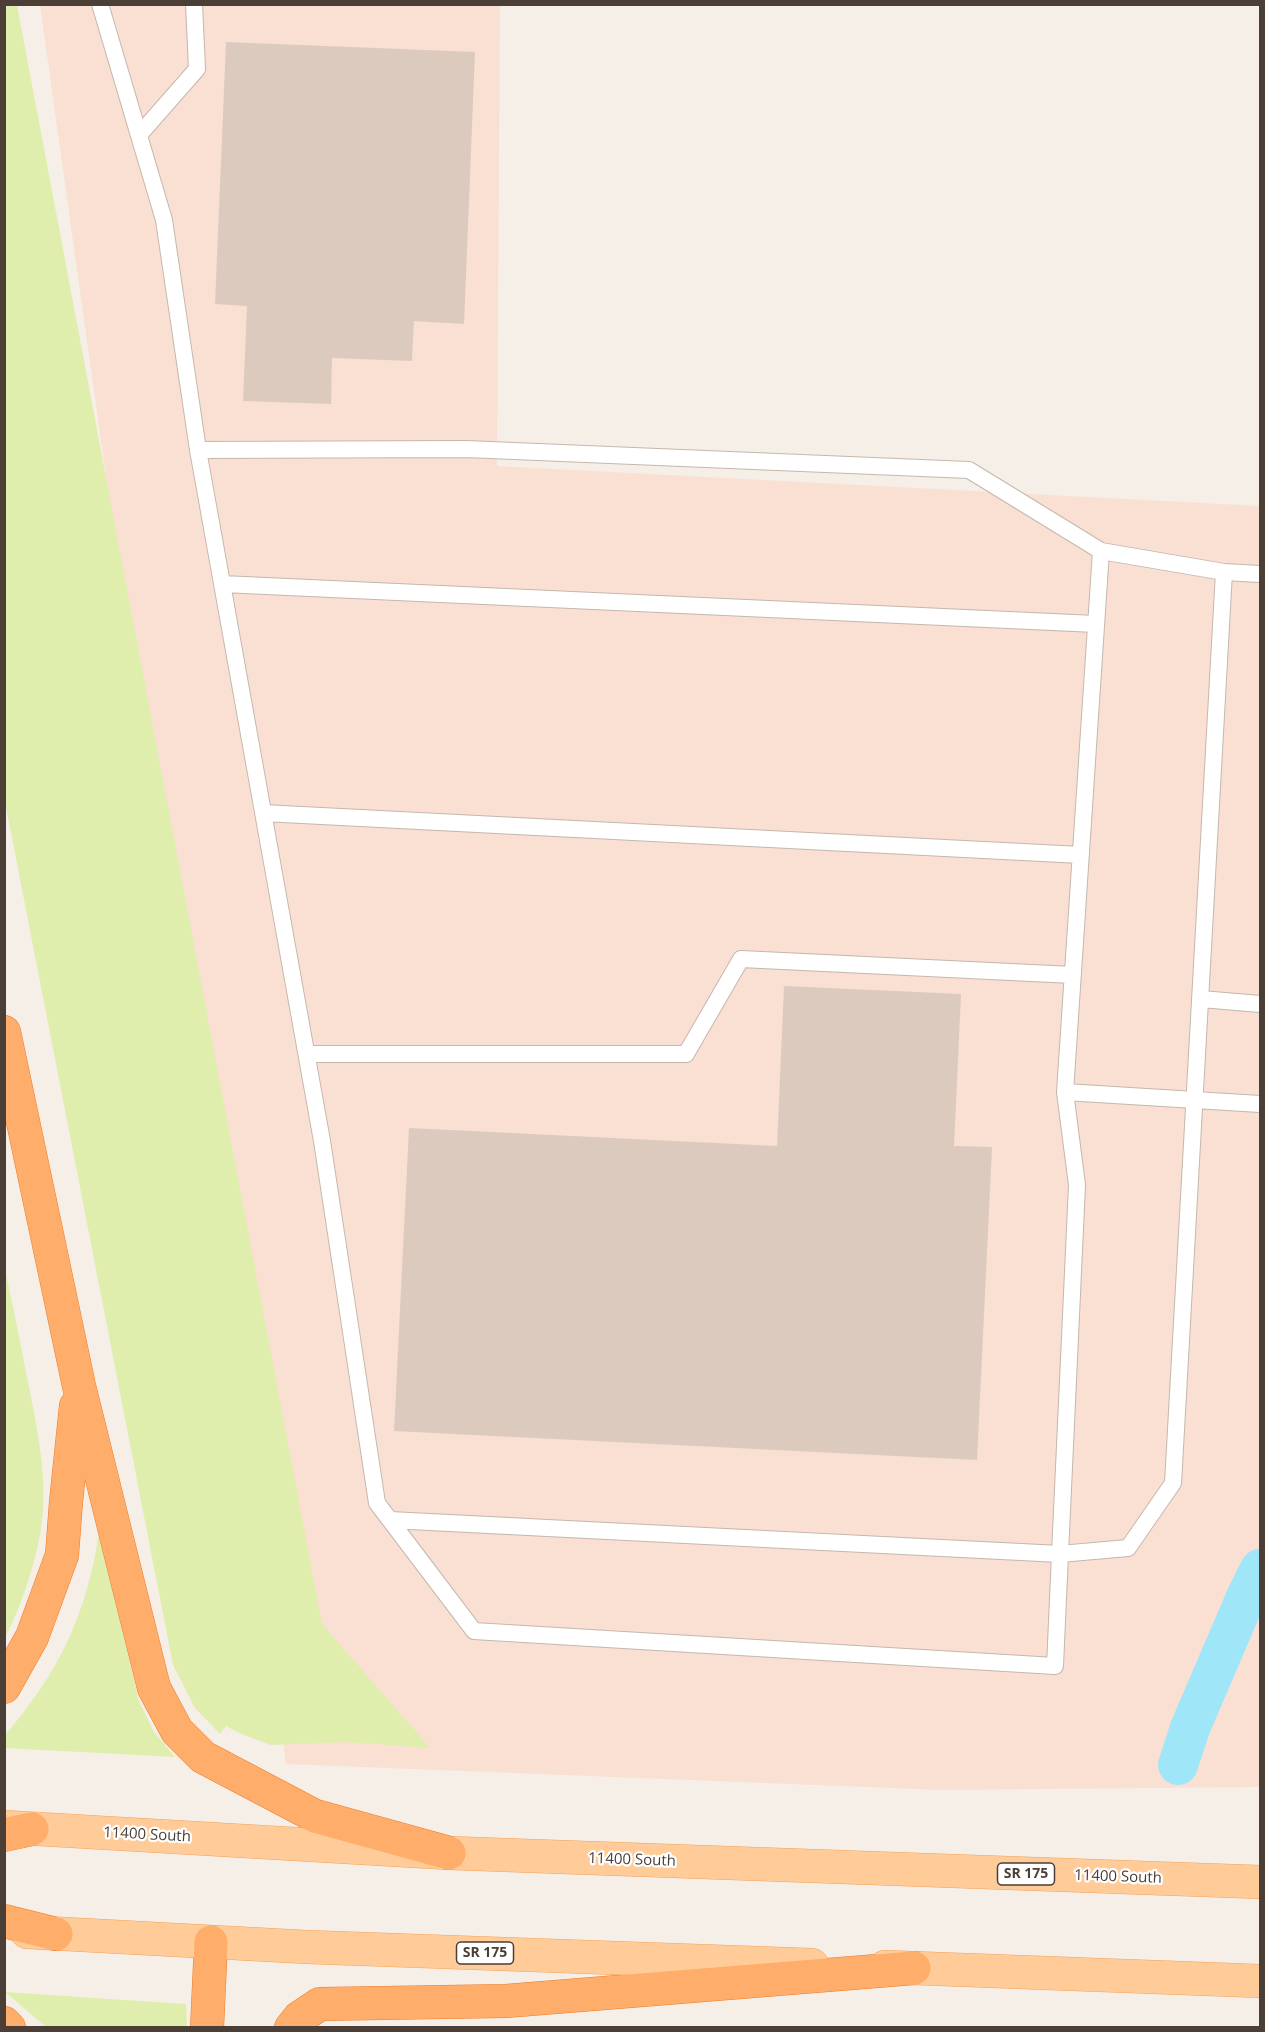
<!DOCTYPE html>
<html>
<head>
<meta charset="utf-8">
<style>
  body { margin:0 }
  #map { position:relative; width:1265px; height:2032px; overflow:hidden; background:#f6efe8; font-family:"Open Sans",sans-serif }
  canvas { display:block }
  .frame { position:absolute; inset:0; border:6px solid #4a3e36; pointer-events:none }
</style>
</head>
<body>
<div id="map">
<canvas width="1265" height="2032"></canvas>
<div class="frame"></div>
</div>
<script>
const ctx = document.querySelector('canvas').getContext('2d');
ctx.lineJoin = 'round';
function fillPath(path, color) { ctx.fillStyle = color; ctx.fill(path, 'evenodd'); }
function trace(path, color, width, dash) { ctx.strokeStyle = color; ctx.lineWidth = width; ctx.lineCap = dash ? 'butt' : 'round'; ctx.setLineDash(dash || []); ctx.stroke(path); }
function drawText(font, color, halo, rows, align = 'center') {
  ctx.font = font + ' "Open Sans",sans-serif'; ctx.lineWidth = 4.5; ctx.setLineDash([]); ctx.textBaseline = 'middle'; ctx.strokeStyle = halo; ctx.fillStyle = color; for (const [text, x, y, turn = 0] of rows) {
    ctx.save(); ctx.translate(x, y); ctx.rotate((+turn || 0) * Math.PI / 180); ctx.textAlign = isNaN(turn) ? turn : align; if (halo) ctx.strokeText(text, 0, 0); ctx.fillText(text, 0, 0); ctx.restore();
  }
}
const commercial = new Path2D(`
  M40,5H500L497,466L1260,506V1787L941,1790L286,1764Z`);
const green = new Path2D(`
  M4,5H17L322,1624L430,1748L346,1742L271,1745L239,1733L226,1726L220,1734L195,1708L173,1665L5,802Z
  M4,1265C12,1302 20,1340 27,1377C37,1428 50,1483 40,1535C33,1571 21,1606 5,1638Z
  M99,1533L139,1701L154,1732L175,1757L5,1748V1735C59,1672 86,1616 99,1533Z
  M5,1992L186,2004L187,2027H46Z`);
const canal = new Path2D(`
  M1178,1765L1190,1728L1247,1595L1260,1569`);
const building = new Path2D(`
  M226,42L475,52L464,324L414,321L412,361L332,358L331,404L243,401L247,306L215,304Z
  M784,986L961,994L954,1146L992,1147L977,1460L394,1431L409,1128L777,1146Z`);
const service = new Path2D(`
  M100,4L164,220L198,450
  M139,135L197,69L194,4
  M466,449L969,470L1101,551L1224,572L1173,1483L1128,1548L1060,1554L1055,1666L474,1631L377,1503L322,1141L198,450Z
  M1101,551L1065,1092L1260,1104
  M1224,572L1260,574
  M222,584L1096,624
  M263,813L1081,855
  M1201,999L1260,1004
  M307,1054H686L741,959L1073,975
  M390,1520L1060,1554L1077,1185L1065,1092`);
const primary = new Path2D(`
  M4,1827L449,1853L1260,1882
  M27,1932L307,1947L812,1965
  M885,1967L1260,1981`);
const motorway = new Path2D(`
  M4,1032L79,1386L154,1688L177,1731L203,1757L315,1816L449,1853
  M4,1687L32,1637L62,1555L66,1502L76,1406
  M4,1835L32,1829
  M4,1921L56,1934
  M4,2023L9,2028
  M207,2028L211,1942
  M291,2028L299,2018L320,2004L506,2001L914,1968`);
const shields = [
  [1026,1874,57],
  [485,1953,57]
];
const shieldNames = [
  ["SR 175",1026,1874],
  ["SR 175",485,1953]
];
const streetNames = [
  ["11400 South",147,1835,3],
  ["11400 South",632,1860,2],
  ["11400 South",1118,1877,2]
];
fillPath(commercial, '#f9e0d2');
fillPath(green, '#dfeead');
trace(canal, '#9fe7f8', 40);
fillPath(building, '#dccabf');
trace(service, '#c5b7ad', 18);
trace(primary, '#f0a35c', 34);
trace(motorway, '#ed7b2b', 34);
trace(service, '#fff', 16);
trace(primary, '#ffcb98', 33);
trace(motorway, '#ffad6a', 33);
for (const [x, y, w] of shields) { const box = new Path2D(); box.roundRect(x - w / 2, y - 11, w, 22, 4.5); ctx.fillStyle = '#fff'; ctx.fill(box); trace(box, '#4a3e36', 1.5); }
drawText('bold 14px', '#4a3e36', null, shieldNames);
drawText('15px', '#4a3e36', '#fff', streetNames);
</script>
</body>
</html>
